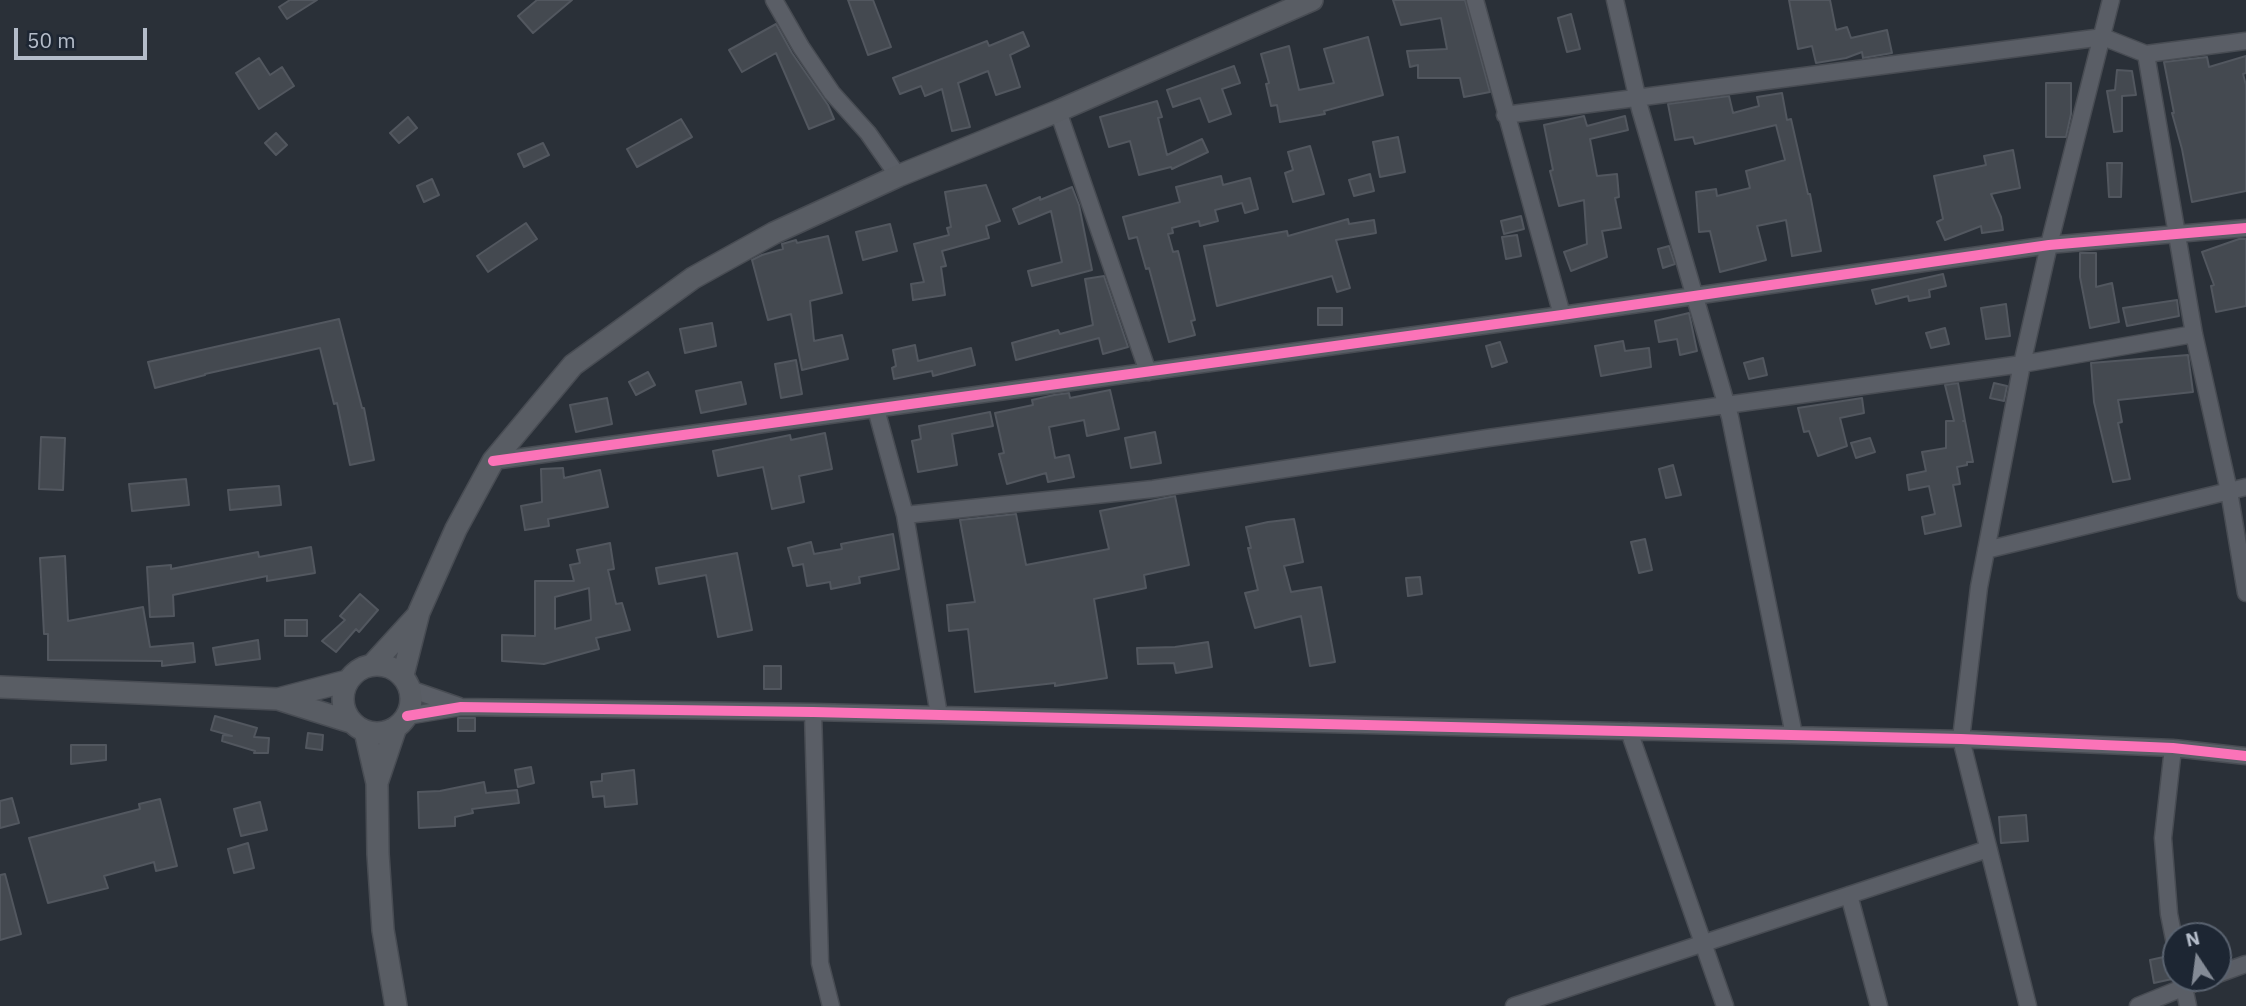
<!DOCTYPE html>
<html>
<head>
<meta charset="utf-8">
<style>
  body { margin:0 }
  #map { position:relative; width:2246px; height:1006px; overflow:hidden; background:#2a3038; font-family:"IBM Plex Sans",sans-serif }
  canvas { display:block }
  .north { position:absolute; left:2162px; top:922px; width:70px; height:70px; box-sizing:border-box; background:#1d2633; border:2px solid #59626f; border-radius:50%; rotate:347deg; font-size:19px; font-weight:700; line-height:28px; text-align:center; color:#b4bcc9 }
  .north::after { content:''; display:block; margin:auto; width:24px; height:32px; background:#848b96; clip-path:polygon(50% 0,100% 100%,50% 72%,0 100%) }
  .scale { position:absolute; left:14px; top:28px; width:133px; height:32px; box-sizing:border-box; border:4px solid #b4bcc9; border-top:0; padding-left:9px; font-size:21px; line-height:24px; white-space:nowrap; color:#b4bcc9; -webkit-text-stroke:5px #1d2633; paint-order:stroke }
</style>
</head>
<body>
<div id="map">
<canvas width="2246" height="1006"></canvas>
<div class="north">N</div>
<div class="scale">50 m</div>
</div>
<script>
const ctx = document.querySelector('canvas').getContext('2d');
ctx.lineJoin = 'round';
function fillPath(path, color) { ctx.fillStyle = color; ctx.fill(path, 'evenodd'); }
function trace(path, color, width, dash) { ctx.strokeStyle = color; ctx.lineWidth = width; ctx.lineCap = dash ? 'butt' : 'round'; ctx.setLineDash(dash || []); ctx.stroke(path); }
const building = new Path2D(`
  M290,0H317L287,19L279,7Z
  M537,0H572L533,33L518,16Z
  M848,0H873L891,47L868,55Z
  M1393,0H1465L1490,92L1464,97L1460,78H1418V65L1410,67L1407,51L1447,49L1441,18L1401,25Z
  M1789,0H1830L1836,30L1847,27L1851,38L1887,30L1892,53L1863,58L1862,52L1846,58L1816,63L1812,46L1798,49Z
  M1571,14L1580,49L1567,52L1558,18Z
  M776,24L792,53L828,105L834,119L809,129L776,53L742,72L729,50Z
  M1023,32L1029,46L1010,55L1020,87L996,95L988,71L958,83L970,127L952,131L942,89L925,96L921,86L900,94L893,78L987,41L989,46Z
  M1368,37L1383,95L1324,111L1325,114L1280,122L1277,105L1271,106L1266,84L1269,83L1261,54L1289,46L1299,90L1334,83L1324,49Z
  M2246,56V73L2243,74L2246,85V191L2192,202L2182,149L2172,113H2174L2164,62L2207,57L2209,67Z
  M259,58L270,75L282,67L294,86L259,109L236,73Z
  M1234,66L1240,83L1222,89L1231,114L1209,122L1200,98L1173,107L1167,90Z
  M2117,70L2132,71L2136,95L2122,96V131L2114,132L2107,91L2115,90Z
  M2046,83H2071V114L2066,137H2046Z
  M1782,93L1787,120L1791,119L1808,194H1810L1821,251L1792,256L1786,220L1757,226L1766,260L1720,272L1710,231L1699,232L1696,192L1716,189L1717,196L1750,188L1746,171L1785,160L1776,125L1695,144L1693,137L1675,140L1668,104L1729,96L1733,113L1759,106L1757,97Z
  M1157,101L1162,117L1158,118L1167,155L1202,139L1208,152L1172,169L1171,167L1139,175L1130,141L1109,147L1100,117Z
  M1584,116L1587,126L1625,116L1628,130L1590,139L1597,176L1617,174L1619,197L1615,198L1621,228L1602,231L1607,257L1571,271L1564,252L1587,244L1584,200L1559,206L1550,171L1553,170L1544,125Z
  M408,117L417,128L399,143L390,133Z
  M681,119L692,137L637,167L627,149Z
  M276,133L287,145L276,155L265,143Z
  M1398,137L1405,172L1380,177L1373,142Z
  M543,143L549,155L524,167L518,154Z
  M1310,146L1324,194L1293,202L1285,173L1293,170L1288,152Z
  M2013,150L2020,188L1991,194L2001,217L2003,230L1982,233L1981,226L1945,240L1937,222L1943,219L1934,176L1986,165L1984,156Z
  M2107,163H2122L2121,197H2109Z
  M1370,174L1374,191L1354,196L1349,180Z
  M1221,176L1223,185L1250,178L1258,209L1245,213L1242,203L1215,210L1218,221L1200,226L1199,221L1172,228L1173,233L1168,234L1173,252L1178,251L1195,320L1191,321L1195,335L1169,342L1149,268L1146,269L1137,237L1129,239L1123,217L1180,202L1176,187Z
  M432,179L439,195L424,202L417,186Z
  M986,185L1000,221L986,226L989,238L942,251L946,266L941,267L945,295L913,300L911,284L924,282L914,244L949,235L947,228L951,227L945,192Z
  M1072,187L1079,205L1092,270L1032,286L1028,271L1062,262L1051,211L1019,224L1013,209L1040,197V200Z
  M1521,216L1524,229L1504,234L1501,221Z
  M1348,219L1349,224L1374,220L1376,233L1336,240L1350,288L1337,292L1332,276L1217,306L1204,246L1287,231L1288,236Z
  M526,223L537,239L488,272L477,256Z
  M890,224L897,251L863,260L856,232Z
  M1517,235L1521,256L1506,259L1502,237Z
  M828,236L842,293L810,301L814,341L842,335L848,359L802,370L791,314L768,320L752,260L762,255L783,249L782,244L796,240L797,243Z
  M2239,239H2246V306L2216,312L2211,286L2214,285L2202,252Z
  M1669,246L1675,264L1663,268L1658,249Z
  M2080,253H2096V287L2112,283L2119,322L2090,328L2080,277Z
  M1943,274L1946,286L1929,290L1930,297L1909,301L1908,296L1876,304L1872,290Z
  M1104,276L1128,347L1103,354L1099,338L1016,360L1012,343L1058,330L1060,334L1093,325L1085,279Z
  M2177,300L2179,316L2127,326L2123,308Z
  M2006,304L2010,336L1986,339L1981,308Z
  M1318,308H1342V325H1318Z
  M1689,313L1697,351L1680,355L1677,339L1659,342L1655,321Z
  M339,319L362,408H364L374,460L350,465L337,403L334,404L320,348L205,374V375L155,388L148,362Z
  M712,323L716,346L685,353L680,329Z
  M1945,328L1949,344L1931,348L1926,333Z
  M1623,341L1625,351L1649,348L1651,367L1601,376L1595,346Z
  M1500,342L1507,362L1492,367L1486,346Z
  M915,345L918,361L971,348L975,365L933,376L932,371L894,379L892,368L896,366L893,350Z
  M2188,355L2193,392L2118,400L2122,422L2118,423L2130,479L2113,482L2094,402L2091,363Z
  M1763,358L1767,375L1749,379L1744,363Z
  M796,360L802,394L781,398L775,364Z
  M648,372L655,385L636,395L629,382Z
  M741,382L746,404L701,413L696,391Z
  M1958,383L1965,421H1963H1965L1973,462H1967V465L1957,467L1960,484L1953,485L1961,526L1925,534L1922,517L1935,514L1929,486L1909,490L1907,475L1926,471L1922,452L1946,448V421H1954L1945,385Z
  M1994,383L2007,386L2004,401L1990,398Z
  M1110,390L1119,429L1087,436L1084,420L1049,427L1055,458L1069,455L1074,477L1048,482L1046,473L1007,484L999,454L1004,453L995,413L1033,405L1032,400L1054,395L1069,393L1070,398Z
  M607,398L612,424L576,432L570,405Z
  M1862,398L1864,413L1840,418L1847,446L1818,456L1809,431L1804,432L1798,408Z
  M990,412L993,426L952,434L957,465L918,472L912,441L921,439L919,426Z
  M1155,432L1161,463L1131,468L1125,438Z
  M825,433L832,469L799,476L804,502L772,509L763,467L718,476L713,451L790,435L791,440Z
  M41,437L65,438L63,490L39,489Z
  M1870,438L1875,452L1856,458L1851,443Z
  M1673,465L1681,495L1666,498L1659,469Z
  M563,468L564,478L600,470L608,507L548,519L549,526L525,530L521,506L542,502L541,469Z
  M186,479L189,505L132,511L129,484Z
  M279,486L281,505L230,510L228,490Z
  M1175,496L1189,565L1144,575L1146,588L1094,599L1107,678L1055,686V683L975,692L968,629L949,631L947,605L975,602L960,520L1016,514L1026,565L1109,549L1100,511Z
  M1294,519L1303,562L1284,566L1291,592L1321,587L1335,662L1310,666L1301,616L1255,628L1245,593L1258,590L1248,548H1251L1246,527L1268,522Z
  M893,534L899,569L859,577L860,583L831,589L830,582L807,586L803,564L793,566L788,548L811,542L814,554L842,549L841,544Z
  M1645,539L1652,570L1639,573L1631,542Z
  M610,543L614,569L608,570L616,604L622,603L630,630L596,638L599,649L544,664L502,661V635L535,636V581H574L570,565L580,563L577,550ZM589,588L591,620L555,629V597Z
  M311,547L315,573L267,581V576L173,595L174,616L150,617L147,567L171,565V569L258,552L259,557Z
  M737,553L752,630L718,637L706,575L659,584L656,568Z
  M65,556L68,621L143,607L150,647L193,643L195,662L162,666V661L48,660V634H44L40,558Z
  M1420,577L1422,594L1408,596L1406,578Z
  M360,594L378,610L359,632L356,629L336,652L322,641L345,620L340,616Z
  M285,620H307V636H285Z
  M258,640L260,659L216,665L213,648Z
  M1208,642L1212,667L1176,673L1174,663L1138,664L1137,648L1175,647Z
  M764,666H781V689H764Z
  M215,716L257,728L254,737L269,738L268,753H254L255,751L222,741L223,735L232,736L211,730Z
  M458,718H475V731H458Z
  M308,733L323,735L322,750L306,748Z
  M71,745H106V760L71,764Z
  M531,767L534,783L518,787L515,770Z
  M634,770L637,804L605,807L604,796L593,797L591,782L602,781V774Z
  M484,782L486,793L517,790L519,803L472,809L473,813L455,817V826L419,828L418,792L440,791Z
  M12,798L19,823L0,828V801Z
  M160,799L177,866L156,871L154,862L104,876L108,888L48,903L29,838L140,809L139,804Z
  M260,802L267,830L241,836L234,809Z
  M2026,815L2028,841L2001,843L1999,817Z
  M248,843L254,868L234,873L228,849Z
  M5,874L21,934L0,940V875Z
  M2168,956L2171,958L2172,979L2154,983L2150,960Z`);
const minor = new Path2D(`
  M774,0L801,47L832,93L868,133L898,176
  M1475,0L1562,315
  M1615,0L1640,109L1730,417L1794,735
  M2146,54L2194,334L2229,491L2246,593
  M1058,111L1148,372
  M1505,115L2103,37L2146,54L2246,41
  M876,409L905,515L939,715
  M493,461L1562,315L2049,245L2246,228
  M905,515L1153,489L1488,438L2022,364L2194,334
  M1986,550L2246,487
  M410,689L459,706
  M813,712L820,963L831,1006
  M407,716L461,707L813,712L1961,739L2173,748L2246,756
  M1629,731L1725,1006
  M2173,748L2163,838L2169,914L2176,949
  M1849,895L1879,1006
  M2218,974L2246,964
  M2182,978L2188,1006
  M1514,1006L1988,849
  M2028,1006L1961,739L1979,587L2022,364L2049,245L2111,0
  M2138,1006L2207,978`);
const secondary = new Path2D(`
  M373,664L416,617
  M343 699a34 34 0 1 1 68 0a34 34 0 1 1-68 0Z
  M403,675L419,612L456,529L493,461L573,365L693,278L774,233L898,176L1058,111L1312,0
  M0,687L278,699L351,722
  M278,699L347,681
  M365,731L377,783L378,854L383,930L396,1006
  M377,783L396,727`);
const cycleway = new Path2D(`
  M493,461L1562,315L2049,245L2246,228
  M407,716L461,707L813,712L1961,739L2173,748L2246,756`);
fillPath(building, '#444950');
trace(building, '#52575f', 2);
trace(minor, '#484c53', 19);
trace(secondary, '#484c53', 24);
trace(minor, '#5a5e66', 16);
trace(secondary, '#595d64', 21);
trace(cycleway, '#fb73b8', 10);
</script>
</body>
</html>
